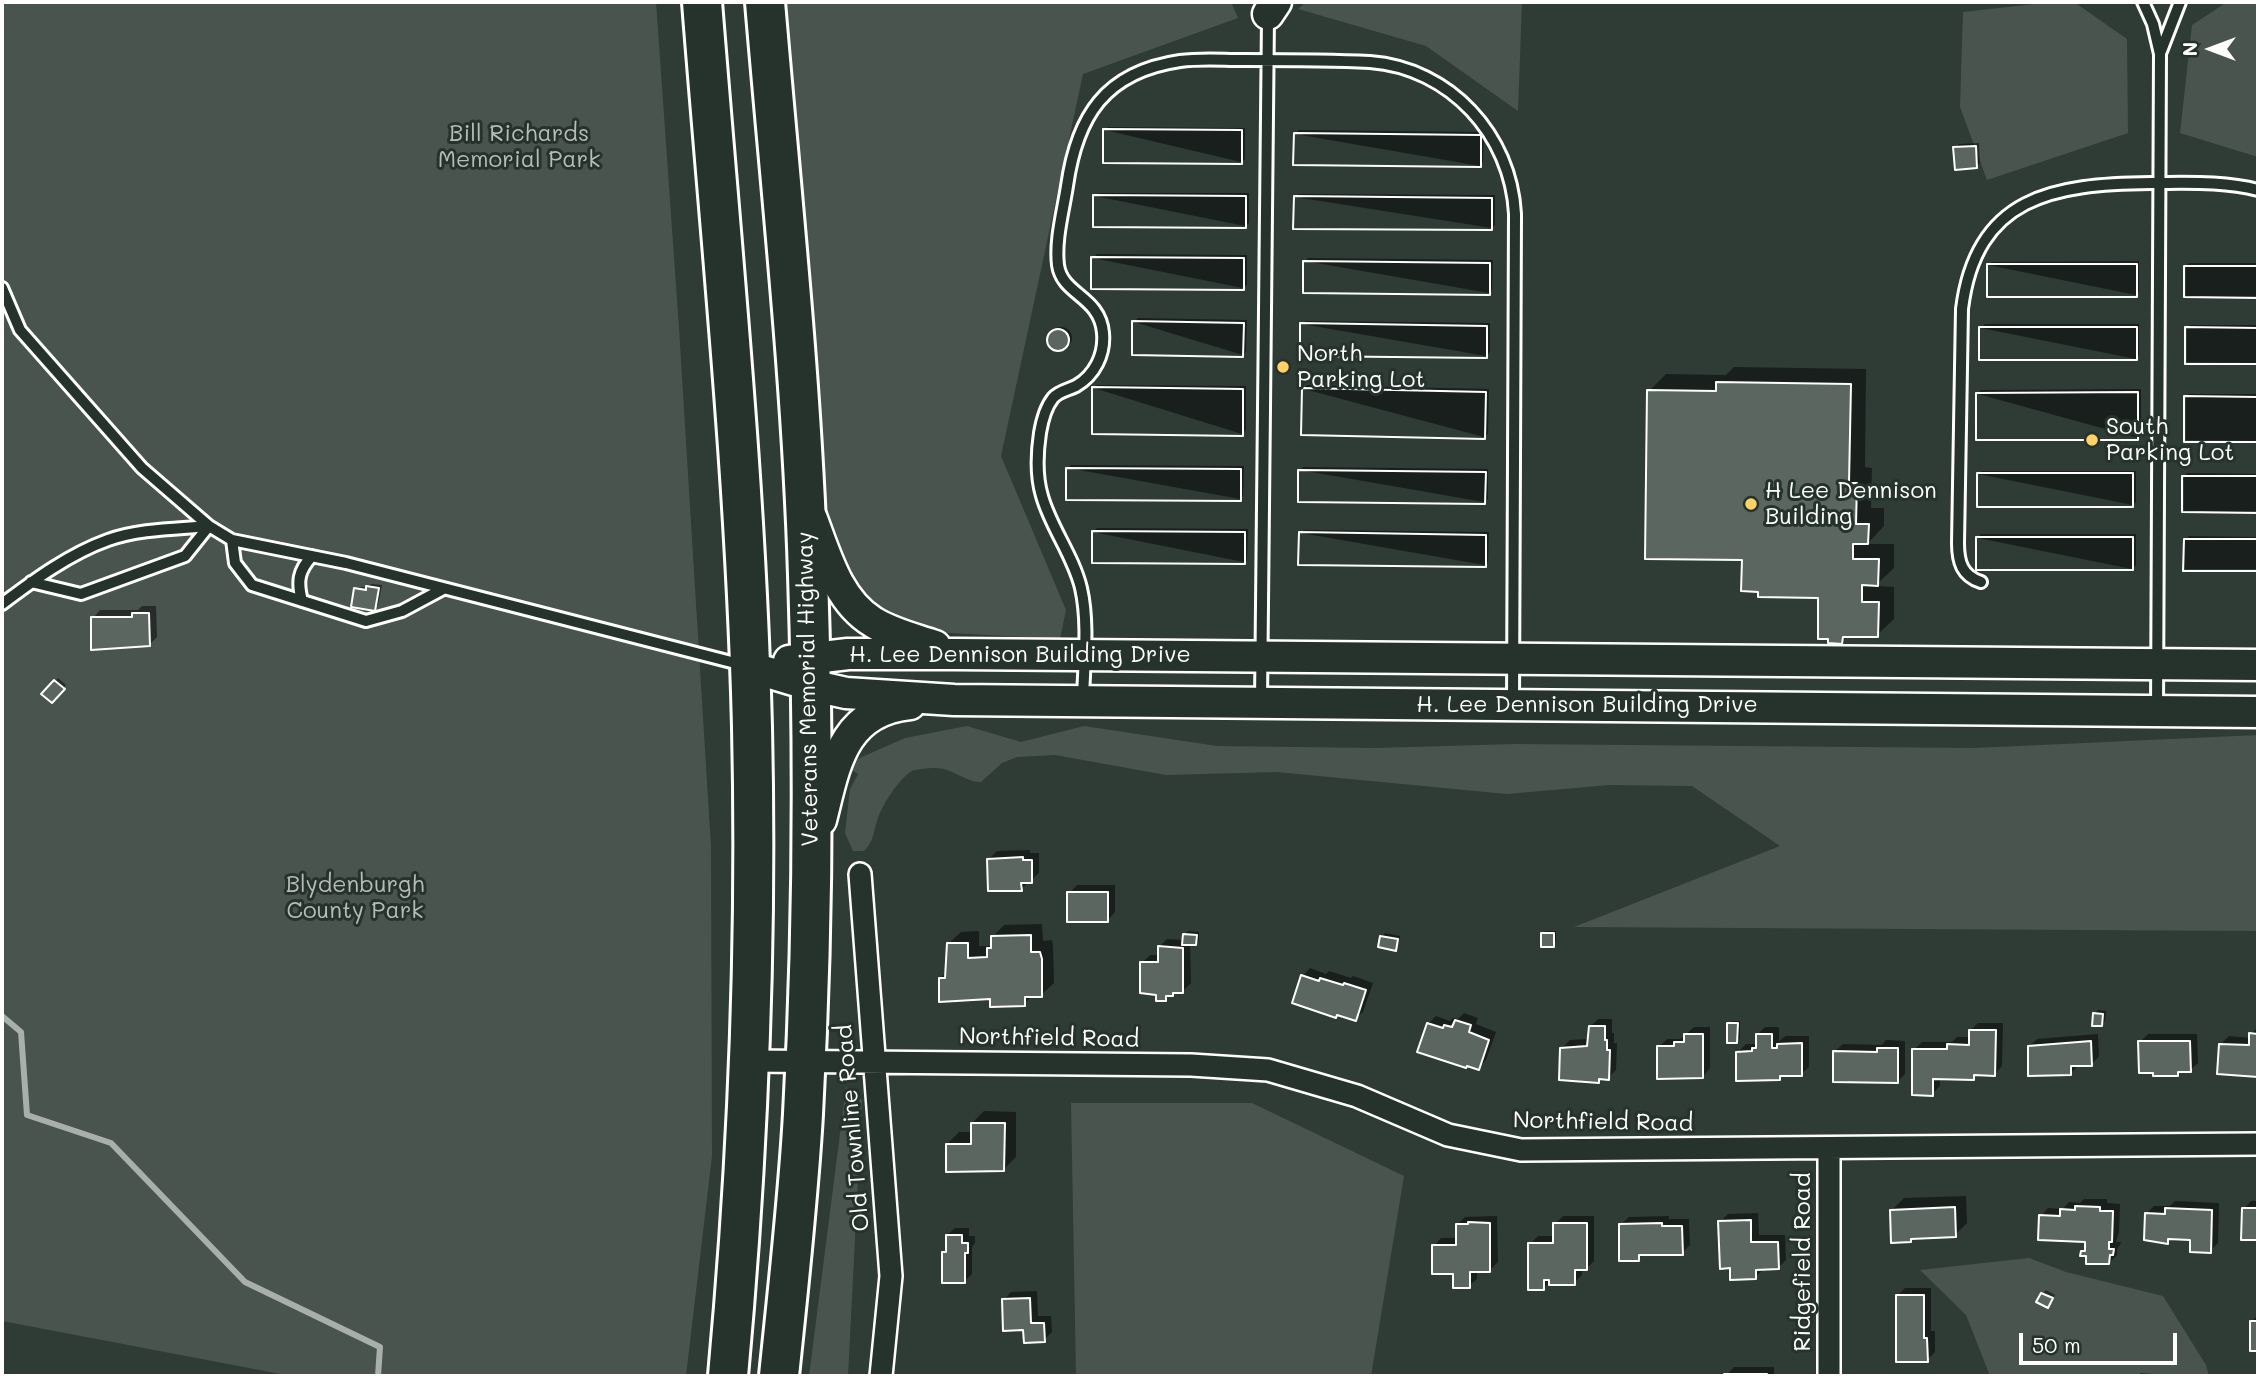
<!DOCTYPE html>
<html>
<head>
<meta charset="utf-8">
<style>
  body { margin:0 }
  #map { position:relative; width:2260px; height:1378px; overflow:hidden; background:#2f3b35; font-family:Mali,sans-serif }
  canvas { display:block }
  .frame { position:absolute; inset:0; border:4px solid #fff; pointer-events:none }
  .north { position:absolute; left:2176px; top:14px; width:70px; height:70px; -webkit-text-stroke:5px #26332d; paint-order:stroke; rotate:270deg; font-size:19px; font-weight:700; line-height:28px; text-align:center; color:#fff }
  .north::after { content:''; display:block; margin:auto; width:24px; height:32px; background:#fff; clip-path:polygon(50% 0,100% 100%,50% 72%,0 100%) }
  .scale { position:absolute; left:2019px; top:1333px; width:158px; height:32px; box-sizing:border-box; border:4px solid #fff; border-top:0; padding-left:9px; font-size:21px; line-height:24px; white-space:nowrap; color:#fff; -webkit-text-stroke:5px #26332d; paint-order:stroke }
</style>
</head>
<body>
<div id="map">
<canvas width="2260" height="1378"></canvas>
<div class="frame"></div>
<div class="north">N</div>
<div class="scale">50 m</div>
</div>
<script>
const ctx = document.querySelector('canvas').getContext('2d');
ctx.lineJoin = 'round';
function fillPath(path, color) { ctx.fillStyle = color; ctx.fill(path, 'evenodd'); }
function trace(path, color, width, dash) { ctx.strokeStyle = color; ctx.lineWidth = width; ctx.lineCap = dash ? 'butt' : 'round'; ctx.setLineDash(dash || []); ctx.stroke(path); }
function drawText(font, color, halo, rows, align = 'center') {
  ctx.font = font + ' Mali,sans-serif'; ctx.lineWidth = 6; ctx.setLineDash([]); ctx.textBaseline = 'middle'; ctx.strokeStyle = halo; ctx.fillStyle = color; for (const [text, x, y, turn = 0] of rows) {
    ctx.save(); ctx.translate(x, y); ctx.rotate((+turn || 0) * Math.PI / 180); ctx.textAlign = isNaN(turn) ? turn : align; if (halo) ctx.strokeText(text, 0, 0); ctx.fillText(text, 0, 0); ctx.restore();
  }
}
const green = new Path2D(`
  M2,2H656L679,328L711,847L712,1156L686,1376H291L2,1321Z
  M785,2H1231L1238,18L1083,74L1001,456L1066,610L1060,639L933,632L877,618L823,532Z
  M1306,2H1522L1518,111L1426,46L1298,9Z
  M2052,2H2074L2127,39L2128,133L1987,180L1960,107L1963,12Z
  M2227,2H2258V157L2180,133L2192,25Z
  M967,726L1021,742L1084,726L1217,746L1375,748L1515,744L1975,748L2258,735V931L1574,927L1780,846L1692,786L1609,785L1507,794L1277,772L1166,775L1055,755L1017,757L1002,763L981,782C964,782 952,767 934,768C928,768 917,769 912,771C899,778 881,807 877,821C873,833 874,841 864,851H853L845,833L850,789L858,774L844,765L905,738Z
  M846,1087L862,1100L848,1376H809Z
  M1071,1103H1252L1404,1176L1371,1376H1076Z
  M2029,1258L2066,1272L2163,1296L2206,1365L2209,1376H1990L1966,1315L1920,1270Z`);
const shadow = new Path2D(`
  M1108,127L1245,128V159L1241,162L1105,130Z
  M1299,130L1484,132L1483,162L1480,166L1295,134Z
  M1979,143L1980,163L1976,167L1955,148L1959,144Z
  M1099,193H1249V223L1245,226L1095,196Z
  M1299,194L1495,195V225L1492,228L1295,197Z
  M1097,254L1247,255V285L1243,288L1093,258Z
  M1308,258L1493,260L1492,290L1489,293L1305,261Z
  M2139,261V291L2136,295L1988,265L1992,262Z
  M2189,263H2258V296H2186V267Z
  M1138,318L1247,320L1246,352L1243,355L1134,322Z
  M1306,321L1490,323V352L1486,356L1302,324Z
  M1985,324H2139V355L2136,359L1981,328Z
  M2190,325H2258V363L2187,362V328Z
  M1050 338a11 11 0 1 1 22 0a11 11 0 1 1-22 0Z
  M1734,367L1866,369L1865,467L1872,468L1871,508H1884V526L1867,544H1894V568L1878,583V586L1894,587V619L1877,635H1849L1842,642L1820,596L1743,558L1649,391L1666,374L1726,375Z
  M1097,385L1246,386V430L1242,434L1094,388Z
  M1307,385L1489,389L1488,434L1484,437L1304,389Z
  M2141,389V434L2138,438L1978,394L1981,390Z
  M2189,394H2258V441L2186,440V397Z
  M1071,465L1244,466L1243,496L1240,499L1068,468Z
  M1303,467L1488,469V499L1484,502L1300,470Z
  M1982,471H2136V502L2133,505L1978,474Z
  M2187,473L2258,474V511H2184V477Z
  M1097,528L1248,529L1247,559L1244,562L1093,532Z
  M1304,530L1489,532L1488,562L1485,565L1301,533Z
  M1981,534H2136V565L2132,569L1978,538Z
  M2189,536L2258,537V569H2185V540Z
  M371,584L382,585L378,605L375,609V590L358,587H368Z
  M142,606H156L157,637L149,645L93,618L100,610H138Z
  M58,678L66,685L52,701L44,693Z
  M1030,850V853H1039V873L1021,889L989,859L997,851Z
  M1077,885H1115V912L1108,920L1069,893Z
  M1042,924L1043,941L1052,940L1053,946L1054,983L1041,995H1033L1024,1004L992,998L940,978L947,972L948,944L961,932L979,931V946H991L992,937L1004,925Z
  M1188,931L1199,932V940L1196,944L1190,943L1191,983L1183,991H1176L1165,999L1142,963L1150,955H1160V946L1167,939L1184,940V935Z
  M1546,931H1556V941L1553,945L1542,934Z
  M1385,933L1400,936L1398,945L1395,949L1382,937Z
  M1310,968L1326,974L1329,971L1351,978L1353,976L1373,983L1363,1012L1355,1019L1303,976Z
  M2098,1010L2106,1011L2105,1021L2101,1025L2094,1014Z
  M1464,1013L1478,1018L1476,1024L1496,1032L1486,1060L1478,1068L1428,1024L1436,1016L1450,1021L1453,1018L1458,1019Z
  M1598,1019H1612V1033H1614V1043H1617L1616,1070L1608,1078H1602L1598,1081L1562,1048L1570,1040L1589,1039L1590,1027Z
  M1732,1021H1740V1038L1737,1041L1729,1024Z
  M1978,1023H2003L2002,1066L1995,1074H1977L1973,1078L1940,1077V1086L1932,1094L1914,1050L1922,1042H1952L1957,1037H1971V1030Z
  M1694,1027H1710V1068L1703,1076L1659,1047L1667,1039H1681Z
  M1765,1027H1779V1041L1786,1036H1809V1067L1801,1074L1783,1075L1779,1079L1738,1052L1746,1044H1757V1035Z
  M2258,1027V1075L2219,1073L2221,1044L2229,1036L2251,1038V1034Z
  M2098,1034L2099,1057L2091,1064L2078,1066L2070,1074L2029,1047L2037,1039Z
  M2148,1034H2197L2198,1063L2190,1070L2181,1071L2177,1074L2140,1042Z
  M1886,1040L1905,1041V1074L1897,1082L1835,1051L1843,1044L1882,1045Z
  M984,1111L1016,1112V1157L1004,1169L947,1144L959,1132H972V1123Z
  M1966,1196L1967,1223L1955,1235L1913,1237L1910,1240L1892,1210L1904,1198Z
  M2084,1199H2107V1203L2120,1204L2119,1232L2116,1242H2121L2120,1245L2117,1249V1255L2109,1263L2082,1252L2087,1248V1240L2041,1216L2048,1208L2063,1209L2069,1202L2080,1203Z
  M2175,1201L2219,1203L2218,1243L2210,1251L2192,1239L2172,1238L2168,1242L2147,1213L2154,1206H2170Z
  M2251,1201H2258V1239L2243,1238L2244,1209Z
  M1758,1213L1759,1235H1785L1786,1260L1778,1268L1763,1270L1755,1277L1731,1267L1720,1222L1728,1214Z
  M1497,1216L1498,1262L1490,1270H1477V1279L1469,1286L1434,1246L1441,1238H1458L1457,1225L1465,1217Z
  M1563,1216H1594V1261L1586,1269H1582V1275L1574,1283L1551,1281L1543,1289L1530,1244L1538,1236H1555V1224Z
  M1669,1216V1219H1689L1690,1245L1682,1253H1644L1638,1259L1621,1224L1629,1217Z
  M955,1228H969V1236H975V1243L972,1247V1274L964,1282L944,1253L947,1250V1235Z
  M1905,1288H1931V1331H1935V1352L1927,1360L1897,1296Z
  M2046,1290L2055,1295L2048,1306L2042,1294Z
  M1037,1291L1038,1316H1051L1052,1332L1044,1340L1025,1328L1004,1300L1011,1292Z
  M2258,1315V1349H2251L2252,1321Z
  M1734,1367H1774V1376H1726Z
  M2141,1373L2154,1374V1376H2138Z`);
const stream = new Path2D(`
  M2,1016L21,1032L27,1115L111,1143L245,1282L380,1347L378,1376`);
const building = new Path2D(`
  M1103,129L1242,130V164L1103,163Z
  M1103,129L1242,130V164L1103,163Z
  M1294,133L1481,135V167L1293,165Z
  M1294,133L1481,135V167L1293,165Z
  M1976,146L1977,168L1955,170L1953,147Z
  M1093,195L1246,196V228L1093,227Z
  M1093,195L1246,196V228L1093,227Z
  M1294,196L1492,198V230L1293,229Z
  M1294,196L1492,198V230L1293,229Z
  M1091,257L1244,258V290L1091,289Z
  M1091,257L1244,258V290L1091,289Z
  M1303,261L1490,263V295L1303,293Z
  M1303,261L1490,263V295L1303,293Z
  M1987,264H2137V297H1987Z
  M1987,264H2137V297H1987Z
  M2184,266H2258V298L2184,297Z
  M2184,266H2258V298L2184,297Z
  M1132,321L1244,323L1243,357L1132,355Z
  M1132,321L1244,323L1243,357L1132,355Z
  M1300,323L1487,326V358L1300,356Z
  M1300,323L1487,326V358L1300,356Z
  M1979,327H2137V360H1979Z
  M1979,327H2137V360H1979Z
  M2185,327L2258,328V364H2185Z
  M2185,327L2258,328V364H2185Z
  M1047 340a11 11 0 1 1 22 0a11 11 0 1 1-22 0Z
  M1716,382L1851,384L1849,483H1857L1856,524H1869L1868,544H1853V559H1879L1878,586L1862,585V602H1879L1878,637H1843L1842,644L1828,643V639H1818V598L1758,597V592L1741,591L1742,560L1645,559L1647,390L1716,391Z
  M1092,387L1243,389V436L1092,434Z
  M1092,387L1243,389V436L1092,434Z
  M1302,388L1486,392L1485,439L1301,435Z
  M1302,388L1486,392L1485,439L1301,435Z
  M2138,392V440H1976V393Z
  M2138,392V440H1976V393Z
  M2184,396L2258,397V442H2184Z
  M2184,396L2258,397V442H2184Z
  M1066,468L1241,469V501L1066,500Z
  M1066,468L1241,469V501L1066,500Z
  M1298,470L1486,472L1485,504L1298,502Z
  M1298,470L1486,472L1485,504L1298,502Z
  M1977,473H2133V507H1977Z
  M1977,473H2133V507H1977Z
  M2182,476H2258V513L2182,512Z
  M2182,476H2258V513L2182,512Z
  M1092,531L1245,532V564L1092,563Z
  M1092,531L1245,532V564L1092,563Z
  M1299,532L1486,535V567L1298,565Z
  M1299,532L1486,535V567L1298,565Z
  M1976,537H2133V570H1976Z
  M1976,537H2133V570H1976Z
  M2184,539H2258V571H2183Z
  M2184,539H2258V571H2183Z
  M366,586L379,588L375,611L351,607L354,588L366,590Z
  M132,613H149L150,646L91,650V617H132Z
  M54,680L65,689L52,703L41,694Z
  M1023,857V860H1032V883H1021L1022,891H988L987,859Z
  M1067,892H1108V922H1067Z
  M1541,933H1554V947H1541Z
  M1183,934L1197,935L1196,945H1182Z
  M1031,935V952H1040L1042,959V997H1025V1006L990,1007V999L939,1002V978H945L947,943H968V958L987,957V948H991V936Z
  M1380,936L1398,939L1396,951L1378,947Z
  M1158,946L1183,948V993H1173V996H1166V1001H1156V995L1140,993V962H1158Z
  M1301,975L1319,981L1320,978L1343,985L1344,983L1366,990L1356,1021L1337,1015L1336,1018L1292,1003Z
  M2093,1013L2103,1014L2102,1026H2092Z
  M1455,1020L1471,1025L1469,1032L1489,1040L1479,1070L1467,1066L1466,1068L1417,1052L1427,1023L1443,1028L1444,1025L1452,1027Z
  M1727,1023H1738L1737,1043H1727Z
  M1589,1026H1605V1040H1607V1050H1610L1609,1080L1599,1079V1083L1559,1080L1560,1048L1587,1046Z
  M1969,1030H1996L1995,1076L1974,1075V1080L1933,1079V1096L1912,1095V1049H1947V1044L1969,1045Z
  M2249,1033L2258,1034V1077L2217,1074L2219,1044L2249,1045Z
  M1684,1034H1703V1078L1657,1079V1046H1674V1042H1684Z
  M1756,1034H1772V1048H1777V1044L1802,1043V1076H1780V1080L1736,1081V1052L1752,1051V1048H1756Z
  M2091,1041L2092,1066H2071V1075L2028,1076V1046Z
  M2138,1041H2190L2191,1072H2178V1076H2153V1073H2139Z
  M1877,1048H1898V1083L1833,1082V1051L1877,1052Z
  M971,1123H1005L1004,1171L946,1172V1144H971Z
  M2075,1206L2100,1207V1211H2113L2112,1242H2109V1249H2114L2113,1255H2110L2109,1264H2086V1256H2080L2081,1251H2085V1242L2038,1240L2039,1215L2060,1216V1209L2075,1210Z
  M1955,1207L1956,1237L1911,1239V1242L1891,1243L1890,1210Z
  M2165,1208L2212,1210L2211,1253L2190,1252V1240L2168,1239V1244L2144,1240L2145,1213L2165,1214Z
  M2242,1208H2258V1240H2241Z
  M1751,1220V1242H1778L1779,1269L1756,1270V1279L1730,1280V1268L1720,1269L1718,1221Z
  M1468,1222L1490,1223V1272H1470V1288H1453V1274H1432V1245H1456V1224H1468Z
  M1553,1223H1587V1270H1575V1285H1549V1280H1544V1290H1528V1243H1553Z
  M1662,1223V1226H1682L1683,1255H1639V1261H1619V1224Z
  M946,1235H962V1243H968V1253H965V1283H942V1252H946Z
  M2041,1293L2053,1298L2048,1308L2036,1302Z
  M1896,1295H1924V1338H1927L1928,1362H1896Z
  M1030,1298L1031,1323H1044L1045,1342L1024,1343L1023,1330L1003,1331L1002,1299Z
  M2250,1321H2258V1351H2250Z
  M1724,1374H1767V1376H1724Z`);
const lane = new Path2D(`
  M2143,2L2153,24L2160,54L2157,710
  M2161,51L2180,2
  M2,288L20,330L142,468L209,526L232,540L346,563L743,665
  M232,540L235,563L252,585L366,621L402,611L443,589
  M31,582L81,594L185,556L209,526
  M1981,582C1962,576 1958,562 1958,543L1962,309C1976,196 2054,184 2151,183C2187,183 2224,181 2258,190
  M302,601C297,582 298,571 312,556
  M2,604C34,580 69,554 108,540C139,529 175,529 209,526
  M1083,699C1084,663 1089,623 1081,588C1073,555 1051,528 1042,496C1036,476 1037,453 1040,433C1042,421 1045,408 1053,398C1059,391 1068,390 1076,386C1095,375 1105,354 1103,333C1100,296 1062,295 1058,265C1055,240 1063,212 1067,186C1077,116 1105,72 1180,61C1201,58 1222,60 1243,60C1285,60 1328,60 1370,62C1450,68 1511,135 1515,214L1513,703
  M1261,701L1268,17`);
const street = new Path2D(`
  M860,874L891,1276L881,1376
  M750,1061L1191,1065L1268,1070L1357,1096L1448,1135L1521,1150L2258,1144
  M1829,1149V1376`);
const secondary = new Path2D(`
  M1268,14L1276,2
  M812,519C826,556 838,601 873,622C892,634 915,639 935,646
  M789,661L848,654H955L2258,665
  M750,667L810,685L846,693L954,700L2258,712
  M821,820C835,765 842,711 910,704`);
const highway = new Path2D(`
  M702,2C721,243 746,485 752,727C757,944 748,1160 728,1376
  M765,2C781,192 802,383 808,575C814,754 813,935 803,1114C798,1202 788,1289 779,1376`);
const markers = [
  [1283,367,7,"#ffd166"],
  [2092,440,7,"#ffd166"],
  [1751,504,7,"#ffd166"]
];
const parkNames = [
  ["Bill Richards",519,134],
  ["Memorial Park",519,160],
  ["Blydenburgh",355,885],
  ["County Park",355,911]
];
const poiNames = [
  ["North",1297,354],
  ["Parking Lot",1297,380],
  ["South",2106,427],
  ["Parking Lot",2106,453],
  ["H Lee Dennison",1765,491],
  ["Building",1765,517]
];
const streetNames = [
  ["H. Lee Dennison Building Drive",1020,655],
  ["Veterans Memorial Highway",808,689,-91],
  ["H. Lee Dennison Building Drive",1587,705],
  ["Northfield Road",1049,1038,1],
  ["Northfield Road",1603,1122,1],
  ["Old Townline Road",853,1128,-95],
  ["Ridgefield Road",1803,1262,-90]
];
fillPath(green, '#4a544f');
fillPath(shadow, '#0007');
trace(stream, '#a9afac', 6);
fillPath(building, '#5b6661');
trace(building, '#fff', 2);
trace(lane, '#fff', 16);
trace(street, '#fff', 26);
trace(secondary, '#fff', 35);
trace(highway, '#fff', 44);
trace(lane, '#26332d', 10);
trace(street, '#26332d', 21);
trace(secondary, '#26332d', 30);
trace(highway, '#26332d', 38);
for (const [x, y, r, color] of markers) { const dot = new Path2D(); dot.arc(x, y, r, 0, 2 * Math.PI); ctx.fillStyle = color; ctx.fill(dot); trace(dot, '#26332d', 2.5); }
drawText('23px', '#b7bbb9', '#26332d', parkNames);
drawText('23px', '#fff', '#26332d', poiNames, 'left');
drawText('23px', '#fff', '#26332d', streetNames);
</script>
</body>
</html>
